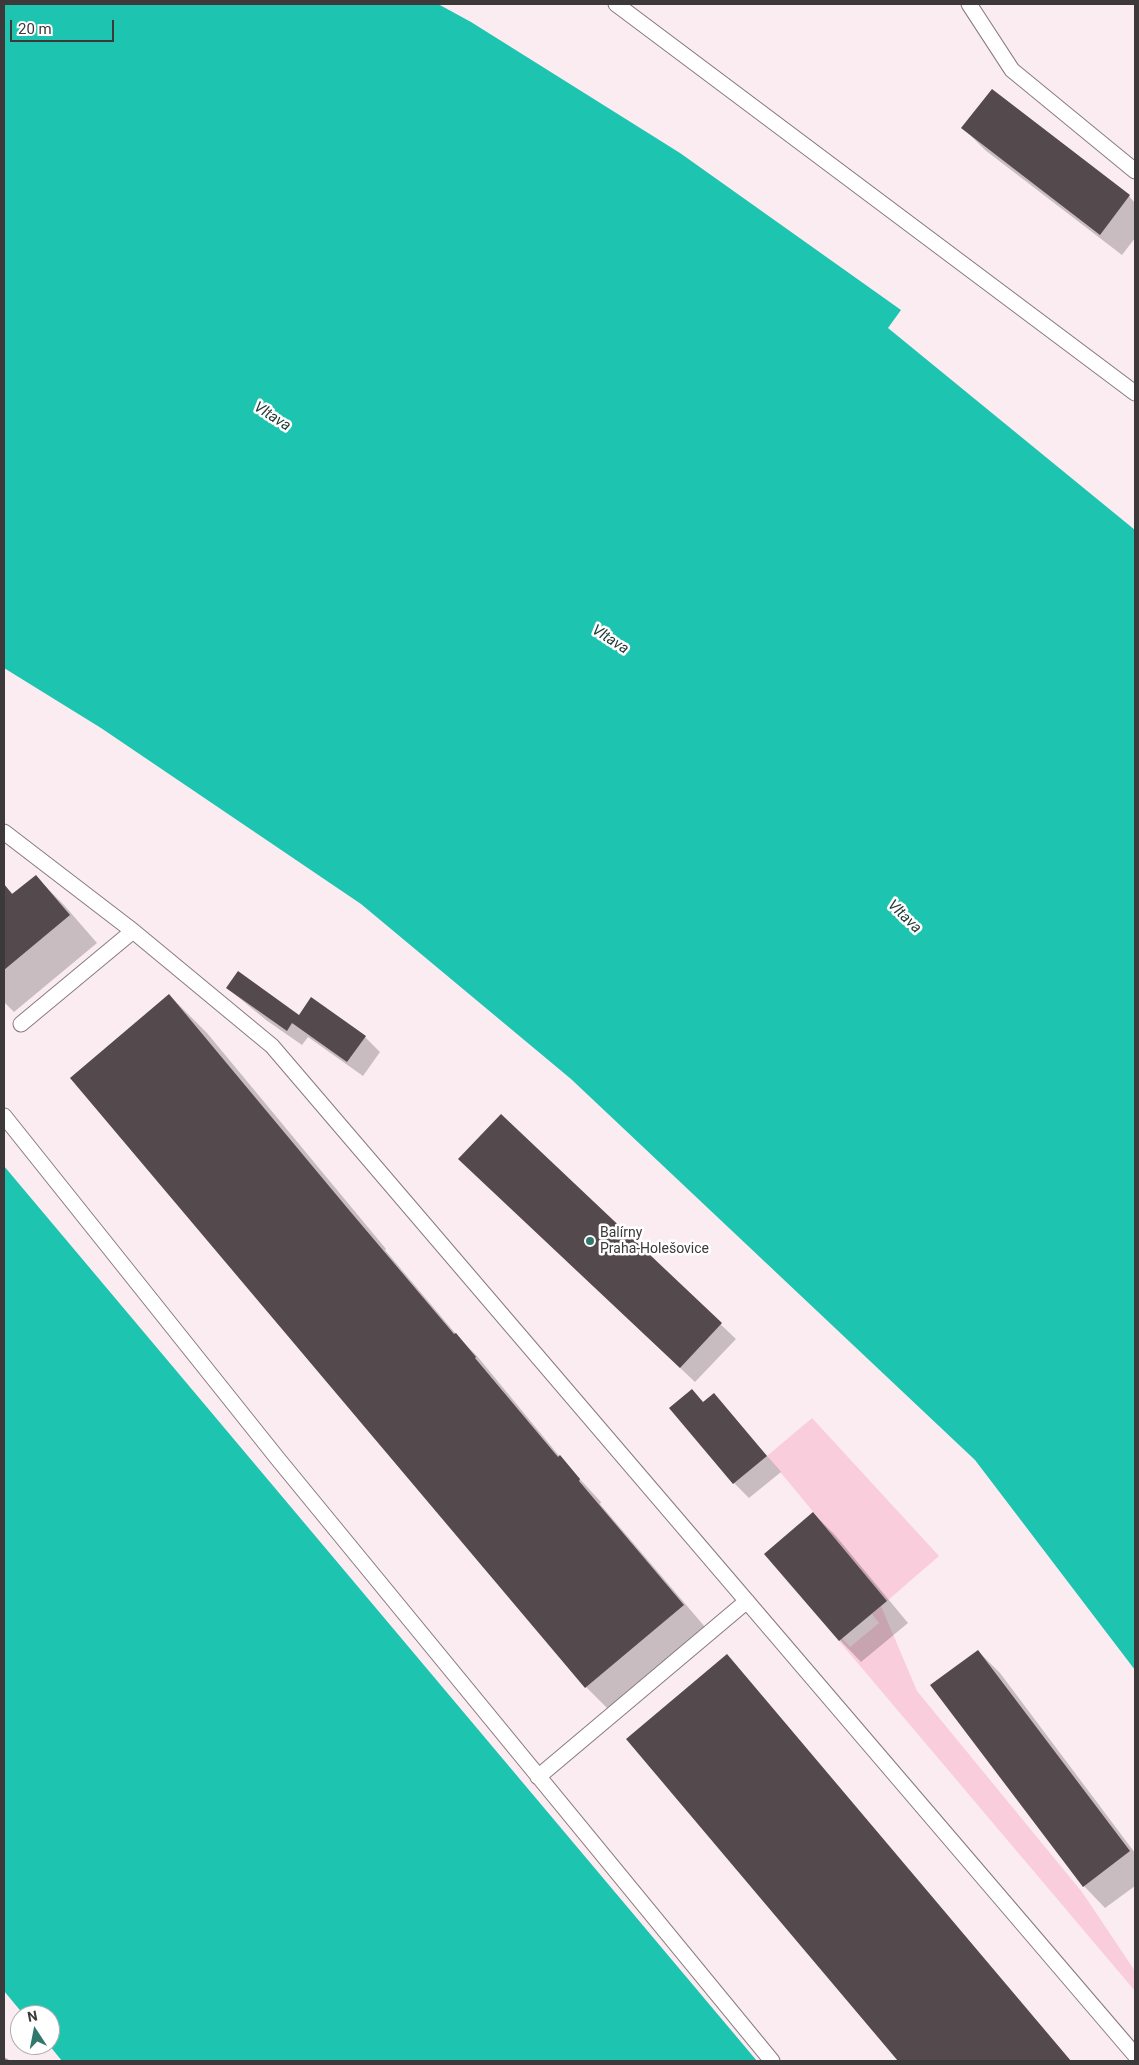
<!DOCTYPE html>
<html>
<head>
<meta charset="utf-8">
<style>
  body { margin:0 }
  #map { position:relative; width:1139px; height:2065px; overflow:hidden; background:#fbecf1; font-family:Roboto,sans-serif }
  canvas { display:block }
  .frame { position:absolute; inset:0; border:5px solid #3d3839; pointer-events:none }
  .north { position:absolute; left:10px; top:2005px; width:50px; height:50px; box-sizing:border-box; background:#fff; border:1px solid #b1afb0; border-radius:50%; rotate:349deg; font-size:14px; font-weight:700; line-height:20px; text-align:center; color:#3d3839 }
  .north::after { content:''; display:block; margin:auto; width:18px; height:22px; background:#31776c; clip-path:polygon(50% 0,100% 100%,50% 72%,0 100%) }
  .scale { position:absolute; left:10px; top:20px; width:104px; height:22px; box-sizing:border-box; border:2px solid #3d3839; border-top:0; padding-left:6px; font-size:15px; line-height:18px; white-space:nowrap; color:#3d3839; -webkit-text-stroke:4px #fff; paint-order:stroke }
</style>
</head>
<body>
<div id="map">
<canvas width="1139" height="2065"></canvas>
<div class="frame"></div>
<div class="north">N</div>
<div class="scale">20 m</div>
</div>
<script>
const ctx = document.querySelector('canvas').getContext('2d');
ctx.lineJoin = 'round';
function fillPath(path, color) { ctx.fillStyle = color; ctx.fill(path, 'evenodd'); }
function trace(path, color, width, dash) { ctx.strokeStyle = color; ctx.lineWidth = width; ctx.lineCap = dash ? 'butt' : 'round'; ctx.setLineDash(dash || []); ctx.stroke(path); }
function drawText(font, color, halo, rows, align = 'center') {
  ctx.font = font + ' Roboto,sans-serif'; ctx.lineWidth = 5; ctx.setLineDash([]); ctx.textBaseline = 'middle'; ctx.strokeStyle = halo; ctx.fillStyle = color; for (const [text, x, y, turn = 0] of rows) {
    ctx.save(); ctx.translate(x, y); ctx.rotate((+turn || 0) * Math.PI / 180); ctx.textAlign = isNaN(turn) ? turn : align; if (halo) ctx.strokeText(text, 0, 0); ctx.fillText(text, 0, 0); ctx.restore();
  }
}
const green = new Path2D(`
  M812,1418L939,1556L887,1601L767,1456Z
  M881,1606L917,1691L1082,1892L1135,1971V1991L839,1641L842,1638L850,1647L879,1623L872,1614Z`);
const water = new Path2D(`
  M4,4H438L471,22L680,153L901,310L888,328L1135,530V1670L975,1460L571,1079L361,904L101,728L4,668Z
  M4,1166L757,2061H62L49,2045L50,2015H24L4,1991Z`);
const shadow = new Path2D(`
  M963,128L1129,196L1135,203V238L1122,255L985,150Z
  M36,877L64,905L97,943L14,1012L4,1002V885L14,895Z
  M227,988L299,1017L365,1037L380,1052L363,1076L308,1037L302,1045L266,1020Z
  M169,995L207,1033L386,1249L385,1250L461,1340L477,1356L565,1463L601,1502L600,1504L705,1627L608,1709L586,1687Z
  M501,1116L736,1339L695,1382L475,1174Z
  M714,1395L781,1472L749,1498L734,1483L704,1403Z
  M813,1513L835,1535L908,1623L861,1662L840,1640Z
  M978,1651L1000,1673L1135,1853V1886L1105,1908L1084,1886Z
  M734,1663L1070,2061H900L628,1739Z`);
const building = new Path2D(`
  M992,89L1130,195L1100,235L961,128Z
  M36,875L70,915L4,970V884L12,894Z
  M238,971L299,1015L311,997L366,1036L347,1062L292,1023L287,1031L226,988Z
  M169,994L349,1210L454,1334L456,1333L476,1357L475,1358L558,1457L560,1455L580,1479L579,1481L684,1605L585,1688L70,1078Z
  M501,1114L722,1323L680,1368L458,1159Z
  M692,1389L703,1402L714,1393L767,1456L733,1484L669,1408Z
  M813,1512L887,1601L839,1641L764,1554Z
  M978,1650L1130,1851L1083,1887L930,1685Z
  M727,1654L1071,2061H898L626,1739Z`);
const path = new Path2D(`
  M4,2059L8,2061`);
const lane = new Path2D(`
  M616,4L1135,393
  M969,4L1012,70L1135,171
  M4,832L133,931L272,1046L1135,2055
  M21,1024L133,931
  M4,1116L278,1459L772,2061
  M538,1777L747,1601`);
const markers = [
  [590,1241,5,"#31776c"]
];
const poiNames = [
  ["Balírny",600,1233],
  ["Praha-Holešovice",600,1249]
];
const waterNames = [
  ["Vltava",272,417,33],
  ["Vltava",610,640,33],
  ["Vltava",904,917,44]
];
fillPath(green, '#f9cddc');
fillPath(water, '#1dc5b0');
fillPath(shadow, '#0003');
fillPath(building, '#54494d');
trace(lane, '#887b80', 17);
trace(path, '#9a9093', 3, [5, 2.5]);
trace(lane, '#fff', 15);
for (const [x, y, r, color] of markers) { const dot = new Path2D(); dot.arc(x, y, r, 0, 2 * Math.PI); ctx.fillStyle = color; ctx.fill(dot); trace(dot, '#fff', 2); }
drawText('14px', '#3d3839', '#fff', poiNames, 'left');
drawText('italic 15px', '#233b37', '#fff', waterNames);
</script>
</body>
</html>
